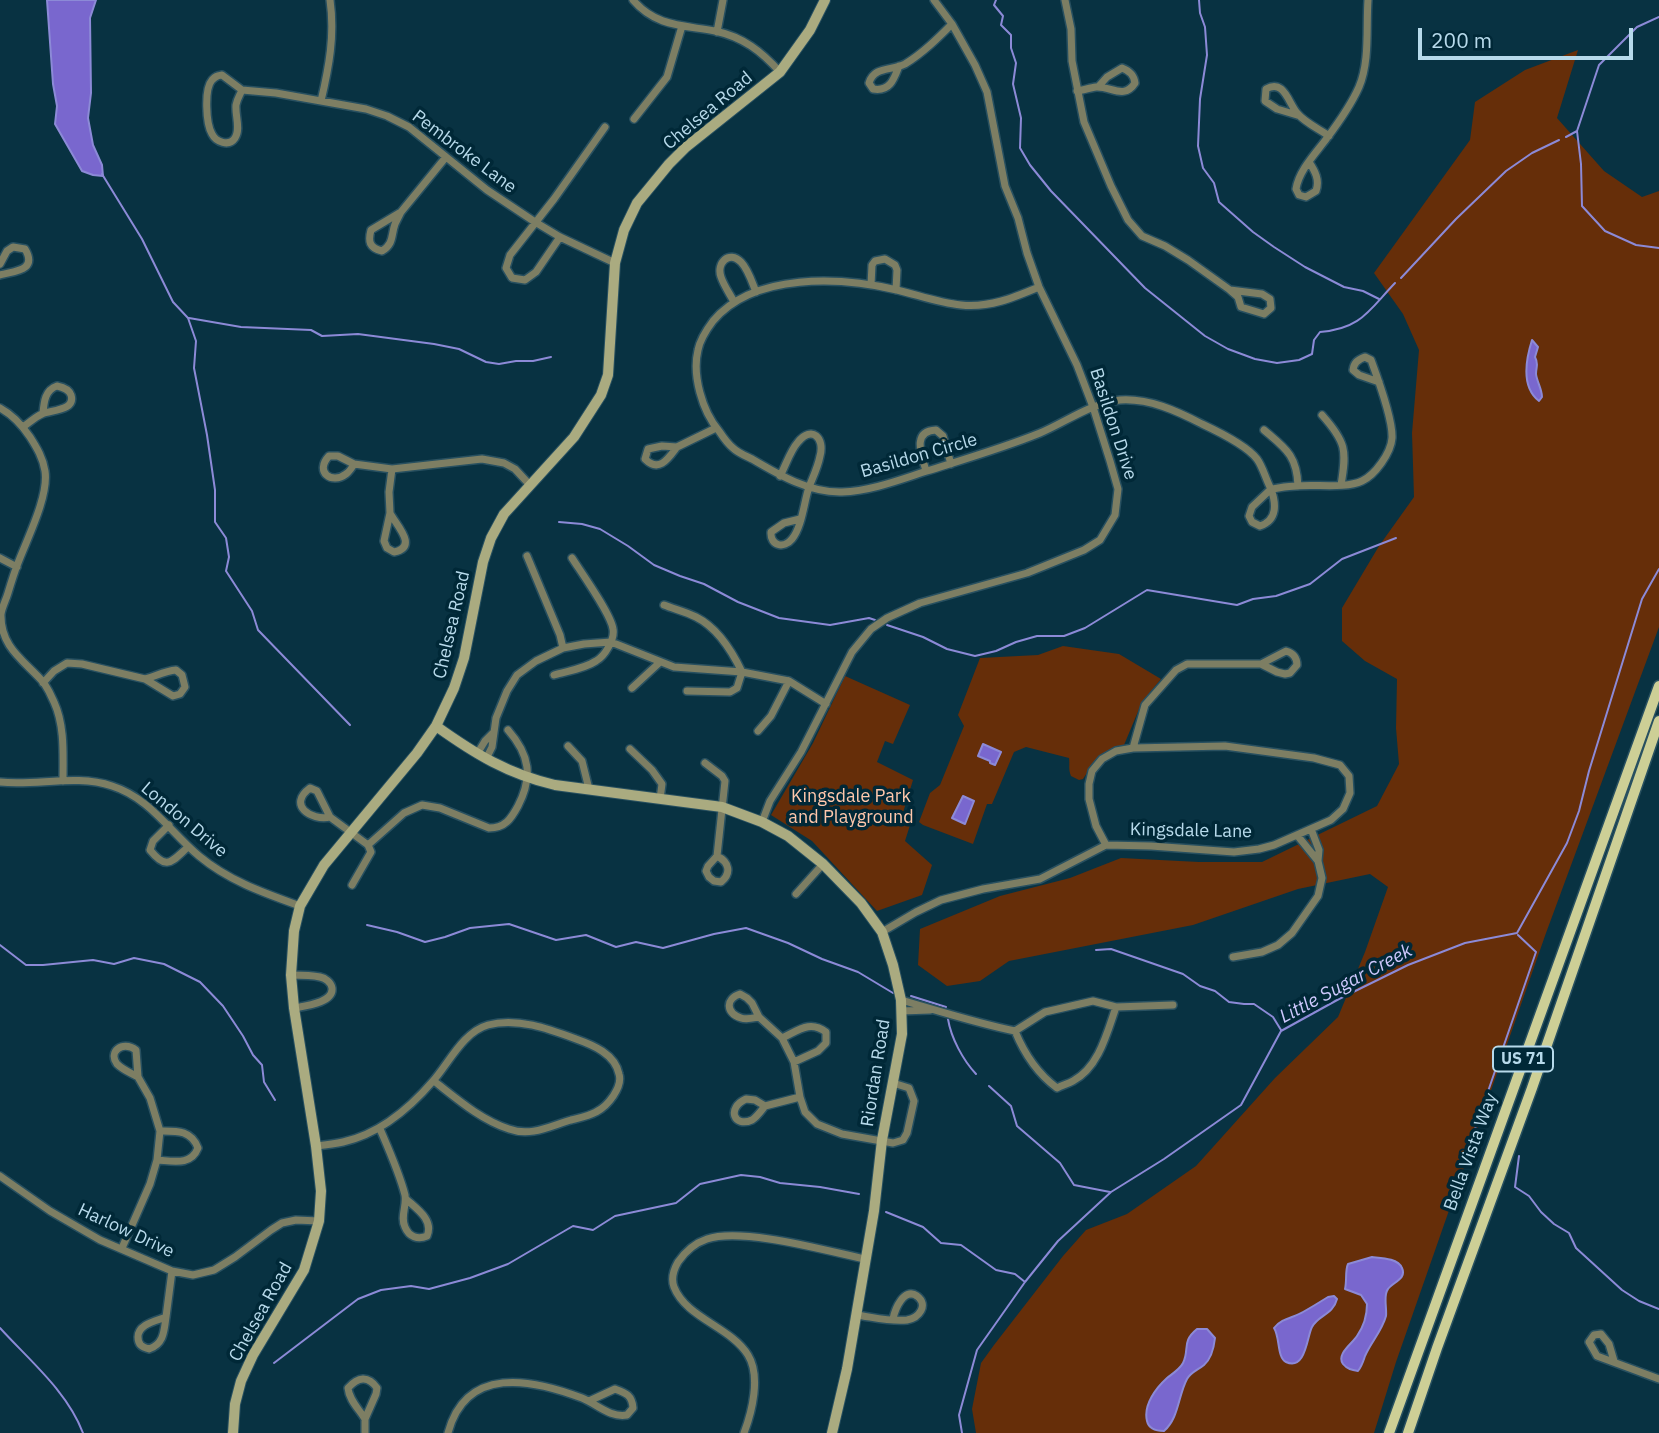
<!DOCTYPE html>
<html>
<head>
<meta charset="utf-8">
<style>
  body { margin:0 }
  #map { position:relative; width:1659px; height:1433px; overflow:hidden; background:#083242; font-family:"IBM Plex Sans",sans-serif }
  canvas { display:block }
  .scale { position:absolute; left:1418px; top:28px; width:215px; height:32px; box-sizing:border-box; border:4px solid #b7daeb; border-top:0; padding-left:9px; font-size:21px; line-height:24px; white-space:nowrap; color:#b7daeb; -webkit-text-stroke:5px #002837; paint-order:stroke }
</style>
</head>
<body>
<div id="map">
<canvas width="1659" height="1433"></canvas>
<div class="scale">200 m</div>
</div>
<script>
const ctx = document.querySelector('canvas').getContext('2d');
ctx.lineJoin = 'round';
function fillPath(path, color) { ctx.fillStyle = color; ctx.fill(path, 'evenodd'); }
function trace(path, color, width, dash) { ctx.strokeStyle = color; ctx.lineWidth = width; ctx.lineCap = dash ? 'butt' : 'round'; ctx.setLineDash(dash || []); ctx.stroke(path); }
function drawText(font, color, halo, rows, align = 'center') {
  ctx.font = font + ' "IBM Plex Sans",sans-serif'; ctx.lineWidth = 7; ctx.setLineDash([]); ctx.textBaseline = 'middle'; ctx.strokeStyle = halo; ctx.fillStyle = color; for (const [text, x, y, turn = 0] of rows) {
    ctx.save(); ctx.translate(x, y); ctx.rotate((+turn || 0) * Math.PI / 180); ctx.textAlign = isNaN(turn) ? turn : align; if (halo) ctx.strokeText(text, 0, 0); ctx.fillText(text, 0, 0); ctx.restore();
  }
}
const green = new Path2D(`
  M1578,50L1557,118L1604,171L1642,197L1659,191V627L1546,933L1396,1362L1374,1433H976L972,1409L981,1363L994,1345L1063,1256L1086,1230L1127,1214L1196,1166L1275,1078L1338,1017L1365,952L1388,887L1370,874L1298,889L1193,925L1009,961L980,981L947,986L918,965L920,929L1000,896L1070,878L1121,858L1199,862H1262L1377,806L1399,764L1396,728L1397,679L1365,661L1342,641V608L1379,546L1414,497L1412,433L1419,350L1403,314L1374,273L1470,140L1475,102L1525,70Z
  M1063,646L1119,654L1161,679L1142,702L1124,745C1101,753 1096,759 1083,779L1079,780L1071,776C1068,769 1070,765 1069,758L1026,747L1014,752L992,804H987L973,844L923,825L919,822L930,793L940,785L964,726L958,715L980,658L1038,655Z
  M845,676L910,705L893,744L885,741L877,762L913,780L902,816L911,822L905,841L932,865L922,895L877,911L812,841L771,815L813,743Z`);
const water = new Path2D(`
  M47,0H96L90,18L91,93L88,118L93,145L102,165L103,176L93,175L82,171L55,124L57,106L53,84Z
  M1532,340L1538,347L1535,357C1539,364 1536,367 1536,374C1537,382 1542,389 1542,397L1539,401C1521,387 1526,359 1532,340Z
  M983,744L1001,752L995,765L990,763V761L978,756Z
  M963,796L974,801L965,824L952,818Z
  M1372,1257C1380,1258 1398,1258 1402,1268C1407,1279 1393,1282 1388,1289C1383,1295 1387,1308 1386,1316C1382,1331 1371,1342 1365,1356C1363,1362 1362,1366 1358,1371C1352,1370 1347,1369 1343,1364C1336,1354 1352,1344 1357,1336C1364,1326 1367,1315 1367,1304L1361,1295L1345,1289C1347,1281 1345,1270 1348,1264Z
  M1334,1296L1337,1299C1333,1315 1318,1315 1312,1327C1307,1336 1306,1371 1286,1362C1277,1358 1280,1337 1274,1328C1282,1318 1293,1318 1303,1312C1312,1307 1320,1302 1328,1297Z
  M1197,1329H1207L1215,1338C1214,1347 1211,1359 1204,1365C1198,1370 1191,1372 1187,1379C1178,1396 1179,1418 1164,1431C1157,1431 1149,1430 1147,1421C1143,1405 1156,1388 1167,1378C1172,1374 1180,1369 1183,1363C1190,1349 1181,1342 1197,1329Z`);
const stream = new Path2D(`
  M996,0L994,5L1003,16L1001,25L1011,35V48L1016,63L1013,84L1021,118L1020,148L1030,165L1051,191L1145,288L1205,336L1228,349L1255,359L1277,363L1299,360L1312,354L1314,340L1320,332C1361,329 1369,310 1395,283
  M1199,0L1200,13L1205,27L1207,55L1200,99L1198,146L1203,168L1214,183L1219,202L1253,232L1274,247L1305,267L1344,287L1363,291L1379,299
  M1659,17L1637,27L1599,65L1577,131L1581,164L1582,206L1605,231L1636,245L1659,248
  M1566,137L1577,131
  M102,174L142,239L173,302L188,318L196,341L194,368L207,435L215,490V522L226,538L229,557L226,571L252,611L258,630L350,725
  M1401,278L1456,219L1506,171L1532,153L1559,140
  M189,318L241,327L311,330L322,336L358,334L434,344L459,349L486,362L499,364L516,361H533L551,357
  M559,522L582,524L600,529L628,546L654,565L680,576L704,584L738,602L779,618L830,625L869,618L875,620
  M887,625L923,637L947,649L975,656L996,651L1016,642L1037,636H1064L1085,628L1147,590L1237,605L1253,599L1276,596L1310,584L1342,559L1396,538
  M367,925L397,932L425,942L445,937L470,928L509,924L556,940L586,935L616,947L636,942L663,948L714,934L746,928L788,943L822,959L858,972L893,993
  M0,945L26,965H43L93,960L114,964L134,958L164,964L200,982L223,1006L243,1036L253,1055L262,1065L264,1082L275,1100
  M1096,950L1111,949L1183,974L1200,986L1215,991L1229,1002L1244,1004H1254L1273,1017L1281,1030
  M911,996L946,1007
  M948,1019C951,1038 963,1060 976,1074
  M989,1086L1011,1106L1017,1126L1060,1163L1074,1185L1110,1192
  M1477,1141L1473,1135L1536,952L1518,935
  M1519,1156L1515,1187L1529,1196L1541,1212L1554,1224L1569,1233L1576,1248L1622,1290L1639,1301L1659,1309
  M886,1212L923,1227L941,1243L961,1245L996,1270L1015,1274L1025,1282
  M0,1328C29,1360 67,1391 83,1433
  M274,1363L358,1299L381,1290L411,1286L429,1289L470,1278L508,1264L573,1226L593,1230L615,1216L676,1203L700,1184L741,1175L760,1177L780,1183L820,1187L859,1194
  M962,1433L959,1415L977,1350L1025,1282L1058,1241L1111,1192L1164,1159L1241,1105L1281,1031L1339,999L1408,965L1465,943L1517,933L1567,843L1579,811L1589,771L1642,599L1659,569`);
const street = new Path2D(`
  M633,0C656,27 683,25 715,31C743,37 761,51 780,72
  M1065,0L1071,29L1072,61L1084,122L1111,186L1128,220L1142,236L1165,246L1188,260L1230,290L1238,297L1241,307L1264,314L1271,308L1270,299L1262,294L1230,290
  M717,32L723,0
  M899,66C894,79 890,92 873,89L869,83C874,66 892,71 905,64C923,53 938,38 952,24
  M242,90C240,95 237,99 236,105C235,116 241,129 235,138C229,147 216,142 212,134C206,124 204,89 212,80C216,76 217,76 222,75L242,90L276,93L366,109L387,116L409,127L487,190L535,222L560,237L615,263
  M1077,91C1083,90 1090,88 1096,87C1111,86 1124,100 1135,83C1134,75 1130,71 1122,68L1107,77L1098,87
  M321,101C329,67 335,35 330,0
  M1297,115L1277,109L1265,101L1266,89C1284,79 1288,102 1297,113C1304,122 1319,129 1329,136
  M634,119L667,77L682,26
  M1309,162C1315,171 1320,180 1316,191L1306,197L1299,195L1296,189C1299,170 1316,153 1327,138C1339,122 1351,105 1359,87C1370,61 1366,28 1368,0
  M401,212C399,216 397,220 395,224C391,235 394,244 382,251C369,248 368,241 371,230L401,212L446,157
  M560,237L536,272L525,280L512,278L506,268L510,255L554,199L605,127
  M0,264L7,251L13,247L25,249C38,271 14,271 0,275
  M871,285L872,265L875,261L885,259L895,265L897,270L896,290
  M1039,287C1013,298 989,308 961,305C939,303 918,295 897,290C841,277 754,272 713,321C707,329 700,340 698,350C692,375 702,411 719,431C723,437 728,444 733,448C738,453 746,456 752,459C779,475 810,493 842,492C871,491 899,480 927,471C965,459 1003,448 1040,433C1066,422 1091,403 1120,400C1149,398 1177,411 1202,424C1217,431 1247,446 1257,459C1263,467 1266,480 1271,489L1252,507L1249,516L1252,522L1260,526C1278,520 1276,503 1271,489C1279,488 1288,486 1297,486C1316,484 1345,489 1362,481C1375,475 1391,453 1392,438C1393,419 1378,379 1371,360L1365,357C1357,360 1354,363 1353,370L1359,375L1379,382
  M734,302C730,294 724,286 721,277C716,263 729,250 741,262C748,269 752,282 756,292
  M0,408C13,415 22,425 30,437C37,448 43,458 45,471C49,496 27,539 18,563C14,573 11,583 8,593C6,600 2,607 1,614C0,648 25,661 44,683C48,689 51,695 54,702C65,726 63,755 63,781
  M1322,415C1346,442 1347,450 1341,485
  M23,427C29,423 35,417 42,414C50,410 76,411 71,395C69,389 62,387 57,386C45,390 44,402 43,413
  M1264,430C1285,448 1297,455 1298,486
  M677,447C668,459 659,473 645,459L648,449L662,446L677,447L716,428
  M354,464C353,466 349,472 346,474C332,485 314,472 329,456H338L354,464L392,469L482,459L504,463L515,469L529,484
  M926,471C922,456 911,431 936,430L943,436L951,464
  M780,476C786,465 790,451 798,442C812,425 825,438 820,456C818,467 813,477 809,487C804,502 802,527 792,539C784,549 770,546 771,532L784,523L800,519
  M390,513C396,525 419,547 394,552L387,548L384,541L390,513L389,492L392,469
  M527,556L560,635L563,648
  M0,558L17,567
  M664,605C674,609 686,612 696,617C718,628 732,651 742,672L737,688L730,692L687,691
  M554,675C567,671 584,669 596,661C605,656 615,639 613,629C611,614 581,572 572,558
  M43,683L54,671L67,663L82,664L145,679L173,696L180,694L185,687L182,675L176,670C165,671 156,676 145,679
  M632,688L659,663
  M758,731L771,716L789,681
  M568,746L582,761L589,789
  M1133,748L1145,705L1176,670L1187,664H1261L1277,672L1285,674L1290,673L1297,665C1297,658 1293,653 1286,651L1261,664
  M630,749L652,770L662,784L660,799
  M477,754L485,741L493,733
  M486,759L492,747L496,718L507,691L517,675L536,661L563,648L584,644L611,642L674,667L742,672L789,681L826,704
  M705,763L722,776L725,781L717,856L708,866L706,871L709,877L714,881L721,882C732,873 729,862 717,856
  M0,782C37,786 76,774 112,786C150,798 170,832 199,856C229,881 264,893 300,906
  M330,817C311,821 287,805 310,788L317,791L330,817L368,845
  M762,822L770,801L801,752L852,652L871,629L887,618L920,603L1027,573L1084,550L1100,540L1115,515L1118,489L1110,461L1093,407L1077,365L1039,287L1027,253L1018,218L1005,186L987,92L975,65L952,24L934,0
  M169,825L153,841L150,850C167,871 171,862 188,847
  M1297,835L1318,861
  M368,845L404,813L422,805L440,808L489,828C505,828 511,819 518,806C533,777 530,755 508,730
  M352,885L371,852L368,845
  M796,894L823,864
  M882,932L916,912L941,900L983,889L1040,879L1106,845L1151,846L1234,852L1259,849L1274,845L1331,820L1343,809L1350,793L1349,776L1340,765L1314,758L1225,746L1133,748L1116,751L1102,759L1092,771L1089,784V799L1096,826L1106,845
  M1233,957L1262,952L1278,945L1292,933L1318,896L1322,878L1318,861L1319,850L1311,829
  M291,975C300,975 311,975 320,977C325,978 331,982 332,988C334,1003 304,1006 294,1008
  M901,1000C939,1011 976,1023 1015,1031L1045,1012L1093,1001L1116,1007L1173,1005
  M901,1011L930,1010
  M759,1017C753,1018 747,1020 741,1018C726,1013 725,999 740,994L747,998L752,1003L759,1017L782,1038L794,1062L800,1097L805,1112L817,1124L842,1134L893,1143L903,1140L907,1133L914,1101L909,1088L893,1083
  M1015,1031C1024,1053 1038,1074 1057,1088C1062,1085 1068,1084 1073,1081C1099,1067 1107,1033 1116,1007
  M782,1038C799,1030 810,1020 826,1032V1043L818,1051L794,1062
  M765,1106C761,1111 757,1117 752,1120C734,1128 726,1108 746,1099L755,1100L765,1106L800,1097
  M380,1129C389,1150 399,1172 405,1195C407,1206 400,1217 405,1227C409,1237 418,1240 427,1236C434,1220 417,1209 406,1199
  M316,1146C325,1145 334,1144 343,1142C379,1134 409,1109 433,1081C449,1063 463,1032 488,1025C517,1017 549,1029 576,1039C593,1045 615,1054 619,1074C623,1087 608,1106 596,1112C589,1116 579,1118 571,1120C550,1126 531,1137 509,1129C481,1120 457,1099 434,1081
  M157,1160C173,1161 191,1166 198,1148C191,1130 177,1131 160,1131
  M0,1176L50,1211L100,1240L172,1271L193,1275L214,1270L235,1257L271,1230L282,1223L296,1220L319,1221
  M122,1248L150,1184L157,1160L160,1131L150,1098L138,1077L136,1050C122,1040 108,1052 117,1064C123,1070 131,1073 138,1077
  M856,1315C872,1317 891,1322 907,1320C919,1318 929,1305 917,1296C904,1287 895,1309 893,1319
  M166,1317C164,1331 164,1344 149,1349C142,1347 138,1345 138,1337C138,1324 156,1321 166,1317L172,1271
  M1614,1361L1609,1344L1601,1334L1594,1335L1589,1342L1597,1356L1659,1379
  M365,1419C359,1409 349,1400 348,1388C358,1377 368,1375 377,1388L376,1394L365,1419V1433
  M448,1433C466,1365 532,1379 582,1398C597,1404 610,1418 627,1415L633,1408C632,1395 626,1393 615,1389L589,1401
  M744,1433C752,1412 761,1376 748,1355C731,1327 686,1318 674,1287C671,1279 674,1269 678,1262C685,1252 695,1243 707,1239C742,1227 827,1251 865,1259`);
const secondary = new Path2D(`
  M436,726C475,754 508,774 555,785L722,807L762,822L788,836L823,864L861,903L882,932L893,965L901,1000L902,1034L882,1140L874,1211L847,1369L832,1433
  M233,1433L235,1404L241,1381L253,1355L304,1270L319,1221L321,1191L316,1146L294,1008L291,975L294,931L300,906L324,865L417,753L436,726L454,688L464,658L483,562L491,538L504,514L574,437L601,395L608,375L615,263L624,230L637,203L669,164L686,147L780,72L810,30L825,0`);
const primary = new Path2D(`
  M1389,1433L1659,686
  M1408,1433L1437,1348L1532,1088L1659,721`);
const shields = [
  [1523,1059,60]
];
const shieldNames = [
  ["US 71",1523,1059]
];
const streetNames = [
  ["Chelsea Road",708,111,-40],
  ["Pembroke Lane",464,152,37],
  ["Basildon Drive",1113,424,72],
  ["Basildon Circle",919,456,-16],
  ["Chelsea Road",452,625,-77],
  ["London Drive",184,820,40],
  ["Kingsdale Lane",1191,831,1],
  ["Riordan Road",876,1073,-81],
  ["Bella Vista Way",1471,1152,-70],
  ["Harlow Drive",126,1231,25],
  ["Chelsea Road",261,1312,-61]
];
const parkNames = [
  ["Kingsdale Park",851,797],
  ["and Playground",851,818]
];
const waterNames = [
  ["Little Sugar Creek",1346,984,-28]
];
fillPath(green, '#662e09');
fillPath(water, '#7967ce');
trace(water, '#8c8ad7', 2);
trace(stream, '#8c8ad7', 2);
trace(street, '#285060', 10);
trace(secondary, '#285060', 12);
trace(primary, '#285060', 13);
trace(street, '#7d7e63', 7);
trace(secondary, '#aaab80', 10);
trace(primary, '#cdcf96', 10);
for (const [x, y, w] of shields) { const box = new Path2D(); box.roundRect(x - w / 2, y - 12.5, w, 25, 5); ctx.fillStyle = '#002837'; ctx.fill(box); trace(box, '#b7daeb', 2); }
drawText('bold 16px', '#b7daeb', null, shieldNames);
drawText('18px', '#b7daeb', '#002837', streetNames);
drawText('18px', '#ffc8ac', '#002837', parkNames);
drawText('italic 19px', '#ccc7fc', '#002837', waterNames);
</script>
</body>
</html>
